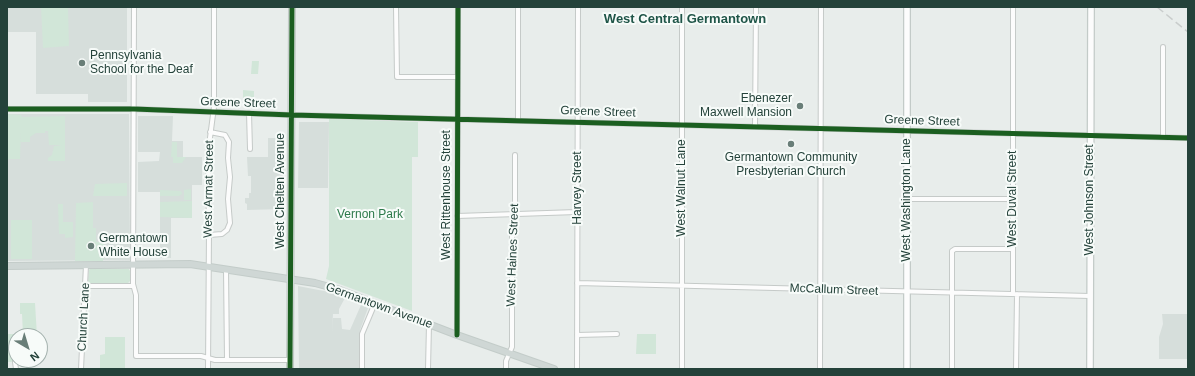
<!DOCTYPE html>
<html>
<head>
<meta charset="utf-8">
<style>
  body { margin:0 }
  #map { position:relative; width:1195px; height:376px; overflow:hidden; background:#e8edeb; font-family:Helvetica,sans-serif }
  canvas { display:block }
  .frame { position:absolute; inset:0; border:8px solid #24423a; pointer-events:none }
  .north { position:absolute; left:8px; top:328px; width:40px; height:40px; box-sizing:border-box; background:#f7fbf9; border:1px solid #a3b1ad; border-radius:50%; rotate:142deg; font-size:11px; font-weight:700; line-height:16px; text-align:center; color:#24423a }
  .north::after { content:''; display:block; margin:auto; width:14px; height:18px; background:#697e78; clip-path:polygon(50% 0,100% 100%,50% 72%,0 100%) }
</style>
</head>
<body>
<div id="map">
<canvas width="1195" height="376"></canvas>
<div class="frame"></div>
<div class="north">N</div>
</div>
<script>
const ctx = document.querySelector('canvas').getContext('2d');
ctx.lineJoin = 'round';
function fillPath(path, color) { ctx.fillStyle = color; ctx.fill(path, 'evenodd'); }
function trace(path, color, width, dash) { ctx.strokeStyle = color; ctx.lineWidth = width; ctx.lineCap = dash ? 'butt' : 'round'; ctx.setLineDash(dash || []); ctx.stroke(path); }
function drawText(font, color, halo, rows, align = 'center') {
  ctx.font = font + ' Helvetica,sans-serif'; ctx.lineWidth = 4; ctx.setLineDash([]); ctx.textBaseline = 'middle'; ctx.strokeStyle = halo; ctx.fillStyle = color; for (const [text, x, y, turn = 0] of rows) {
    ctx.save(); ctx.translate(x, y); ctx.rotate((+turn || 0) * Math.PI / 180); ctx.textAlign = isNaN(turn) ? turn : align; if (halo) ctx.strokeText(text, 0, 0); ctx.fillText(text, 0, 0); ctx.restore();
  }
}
const built = new Path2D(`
  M7,7H127V102H88V94H36V32H7Z
  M7,114H129L130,260L7,261Z
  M138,116H173L172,141H183V157H202V185H192V218H171V258H160V192H138V162L159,161L160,152H138Z
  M299,122H329L328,188H298Z
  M268,138H283L284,209L247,210V204L245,203V198H249V193H251V176H248L247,157H268Z
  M298,286L329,292L345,298L339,309V314H333L332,332L333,318H341L342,329L350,330L361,305L368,308L360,330L359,369H299Z
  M1162,314H1188V359H1159V337L1163,324Z`);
const green = new Path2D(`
  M41,7H68L69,46L43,48Z
  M252,61H259L258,74H251Z
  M243,90L254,91V100H243Z
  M7,114L21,115L22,117L65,116V161H48V158L52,155L54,146L63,145H49L48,131H45V133H36L30,137V142H21V132L20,159H7Z
  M329,119L418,122V157H412V311L326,279L329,266Z
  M172,142H177V157H186L182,163H173V157H171Z
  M127,183V196H93L95,184Z
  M191,189V200H184V190Z
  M160,190L181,191L182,194L179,196H160Z
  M192,201V218L160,217V202Z
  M93,202V228H96V242H104L103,261H75L76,203Z
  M58,204H63V222H73V237L65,238V234H59Z
  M11,220H32V259H11Z
  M90,269H129L130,271V281L127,284L89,283L88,282L89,270Z
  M20,303H35L37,336H16V360L35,361L7,362V334H23L22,314H20Z
  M637,334H656V354H636Z
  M105,337H125V369H100V355L105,354Z`);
const street = new Path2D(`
  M134,7L133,284L136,295V356H201L215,360H290
  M396,7L397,77H457
  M7,109H134L292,115L1188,138
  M249,113L250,149
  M518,120V7
  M755,126L756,7
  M1163,137V47
  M907,199H1013
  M457,216L577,212
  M209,235L222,234L227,230L230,223L228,199L230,177L228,158L229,142L225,135L210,132
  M226,269L227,360
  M577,283L1090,296
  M85,286H133
  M1013,294V7
  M457,335L458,7
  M577,335L617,334
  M15,362L16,369
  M81,369L86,265
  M208,369L209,231L208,153L214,107V7
  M362,369V334L375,303
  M428,369L429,324
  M506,369V361L512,347V221L515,210V155
  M577,369L578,7
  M682,369V7
  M820,369L821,7
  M952,369V251L955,249H1013
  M1016,369L1017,294`);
const secondary = new Path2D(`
  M907,7V369
  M290,369L292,7
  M1090,369L1091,7`);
const primary = new Path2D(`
  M7,266L190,264L315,283L337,289L457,335L554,369`);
const rail = new Path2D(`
  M1157,7L1188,32`);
const cycleway = new Path2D(`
  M7,109H134L292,115L1188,138
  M457,335L458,7
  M290,369L292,7`);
const markers = [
  [82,63,4,"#697e78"],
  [800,106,4,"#697e78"],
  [791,144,4,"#697e78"],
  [91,246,4,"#697e78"]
];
const poiNames = [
  ["Pennsylvania",90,56],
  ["School for the Deaf",90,70],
  ["Ebenezer",792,99,"right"],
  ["Maxwell Mansion",792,113,"right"],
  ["Germantown Community",791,158,"center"],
  ["Presbyterian Church",791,172,"center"],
  ["Germantown",99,239],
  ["White House",99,253]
];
const streetNames = [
  ["Greene Street",238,103,2],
  ["Greene Street",598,112,2],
  ["Greene Street",922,121,2],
  ["Harvey Street",578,188,-90],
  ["West Walnut Lane",682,188,-90],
  ["West Armat Street",209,189,-89],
  ["West Chelten Avenue",281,191,-90],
  ["West Rittenhouse Street",447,195,-90],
  ["West Duval Street",1013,199,-90],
  ["West Washington Lane",907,200,-90],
  ["West Johnson Street",1090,200,-90],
  ["West Haines Street",513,255,-88],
  ["McCallum Street",834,290,2],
  ["Germantown Avenue",379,306,20],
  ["Church Lane",84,317,-87]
];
const parkNames = [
  ["Vernon Park",370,215]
];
const neighbourhoodNames = [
  ["West Central Germantown",685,19]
];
fillPath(built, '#d6dedb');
fillPath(green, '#d1e6d8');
trace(street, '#c5cac8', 6);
trace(secondary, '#c3cbc8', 8);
trace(primary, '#c3ccc9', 8);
trace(street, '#fcfcfc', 4);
trace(secondary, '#fcfcfc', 5.5);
trace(primary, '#cfd7d5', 6);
trace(rail, '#c9cdcc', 1.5, [8, 4]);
trace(cycleway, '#1b5e20', 5);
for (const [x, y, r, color] of markers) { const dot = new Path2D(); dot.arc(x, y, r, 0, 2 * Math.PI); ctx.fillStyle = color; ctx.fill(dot); trace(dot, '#f7fbf9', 1.5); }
drawText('12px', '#24423a', '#f7fbf9', poiNames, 'left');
drawText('12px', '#24423a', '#f7fbf9', streetNames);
drawText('12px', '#2d7a4b', '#f7fbf9', parkNames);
drawText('bold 13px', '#1f5548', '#f7fbf9', neighbourhoodNames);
</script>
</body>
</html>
